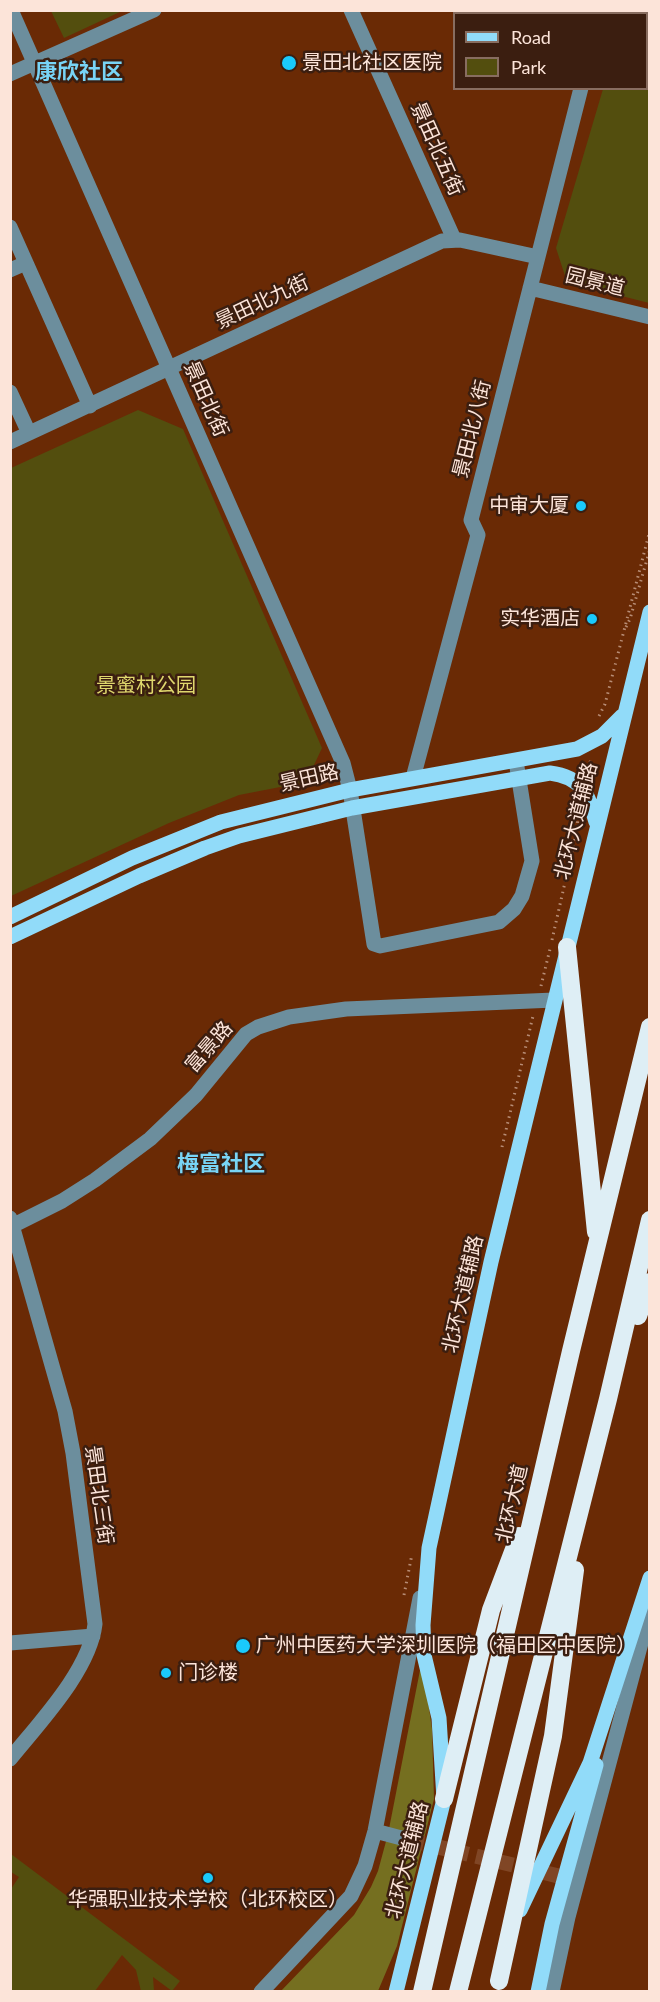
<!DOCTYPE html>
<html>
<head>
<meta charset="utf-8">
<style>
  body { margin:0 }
  #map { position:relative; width:660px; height:2002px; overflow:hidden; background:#6a2a05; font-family:Lato,sans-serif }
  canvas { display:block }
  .frame { position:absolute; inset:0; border:12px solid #fce4d9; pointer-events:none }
  .legend { position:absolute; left:453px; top:12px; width:195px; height:78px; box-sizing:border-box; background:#3b1e10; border:2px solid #886d60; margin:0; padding:8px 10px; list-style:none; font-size:18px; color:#fce4d9 }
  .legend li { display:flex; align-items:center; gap:12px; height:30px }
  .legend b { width:30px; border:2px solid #886d60 }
</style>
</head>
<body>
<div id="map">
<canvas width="660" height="2002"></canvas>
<div class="frame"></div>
<ul class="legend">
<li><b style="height:8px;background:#91dbf9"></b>Road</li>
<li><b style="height:16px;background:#534e0e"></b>Park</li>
</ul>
</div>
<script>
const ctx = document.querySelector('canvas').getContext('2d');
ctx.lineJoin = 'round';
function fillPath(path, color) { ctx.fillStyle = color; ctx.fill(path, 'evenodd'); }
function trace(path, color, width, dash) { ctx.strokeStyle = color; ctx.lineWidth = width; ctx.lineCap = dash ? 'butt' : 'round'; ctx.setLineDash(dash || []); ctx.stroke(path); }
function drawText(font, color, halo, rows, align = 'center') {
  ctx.font = font + ' Lato,"Noto Sans SC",sans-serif'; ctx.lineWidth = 5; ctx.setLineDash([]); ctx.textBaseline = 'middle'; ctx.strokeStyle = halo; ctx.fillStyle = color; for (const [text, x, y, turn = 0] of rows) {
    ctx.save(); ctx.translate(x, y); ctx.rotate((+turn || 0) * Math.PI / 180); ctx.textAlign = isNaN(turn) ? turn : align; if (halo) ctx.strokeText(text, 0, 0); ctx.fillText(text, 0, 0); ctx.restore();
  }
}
const green = new Path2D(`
  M51,11H122L64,38Z
  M647,18L650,19L649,303L567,282L556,248L603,89L646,88Z
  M138,410L183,429L322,748L306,782L239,795L169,823L11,896V468Z
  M11,1854L180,1981L172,1991L153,1977L154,1991H141L136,1970L122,1955L95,1991H11V1889L19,1877L11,1872Z`);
const forest = new Path2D(`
  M422,1660L432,1729L434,1799L397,1946L378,1991L280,1992L354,1915L371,1887L378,1871L388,1834Z`);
const minorTunnel = new Path2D(`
  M409,1840L575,1880`);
const path = new Path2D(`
  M626,627L630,619L650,549
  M599,716L605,704L650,530
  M588,774L591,758
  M552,940L577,829L578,814
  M541,986L550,949
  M502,1147L533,1016
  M404,1595L412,1554`);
const minor = new Path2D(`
  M11,10L343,763L350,790L374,944L380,946L499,922L514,909L522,896L532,861L516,761
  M351,10L454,239
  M600,14L601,10
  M10,74L154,10
  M10,227L90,406
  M10,270L26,263
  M530,288L650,317
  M10,392L29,433
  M10,442L442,241L460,240L538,257
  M413,778L478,535L471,520L581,88
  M10,1218L65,1411L73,1453L95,1624C90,1670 39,1723 10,1759
  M10,1227L62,1201L95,1180L150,1139L196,1095L246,1034L258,1027L289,1017L346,1009L554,1000
  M10,1643L93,1636
  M375,1831L409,1840
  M261,1992L351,1896L365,1866L375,1831L420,1598
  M552,1992L568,1917L649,1613V1587`);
const major = new Path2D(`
  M10,917L132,858L221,822L350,790L577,749L602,736L622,716
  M10,937L139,876L205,848L239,836L352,808L550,773C582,777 588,794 596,822
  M520,1910L590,1763L650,1578
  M396,1992L444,1799L439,1718L424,1655L423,1625L429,1548L491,1262L650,612
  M538,1992L552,1924L596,1765`);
const highway = new Path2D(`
  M567,947L596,1232
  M638,1316L650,1282
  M444,1799L491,1610L519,1536
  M499,1981L553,1736L575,1570
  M422,1992L571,1351L650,1027
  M458,1992L608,1399L650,1220`);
const markers = [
  [289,63,8,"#1acafc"],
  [581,506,6,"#1acafc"],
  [592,619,6,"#1acafc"],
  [243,1646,8,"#1acafc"],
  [166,1673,6,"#1acafc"],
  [208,1878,6,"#1acafc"]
];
const poiNames = [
  ["景田北社区医院",302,63],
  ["中审大厦",569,506,"right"],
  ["实华酒店",580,619,"right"],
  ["广州中医药大学深圳医院（福田区中医院）",256,1646],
  ["门诊楼",178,1673],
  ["华强职业技术学校（北环校区）",208,1900,"center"]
];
const streetNames = [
  ["景田北五街",437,149,66],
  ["园景道",595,282,14],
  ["景田北九街",262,302,-25],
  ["景田北街",206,399,66],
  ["景田北八街",472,429,-76],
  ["景田路",309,778,-13],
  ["北环大道辅路",576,821,-76],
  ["富景路",209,1047,-49],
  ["北环大道辅路",463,1294,-77],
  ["景田北三街",99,1495,82],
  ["北环大道",512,1504,-77],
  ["北环大道辅路",407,1860,-76]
];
const parkNames = [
  ["景蜜村公园",146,686]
];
const quarterNames = [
  ["康欣社区",79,72],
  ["梅富社区",221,1164]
];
fillPath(green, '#534e0e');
fillPath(forest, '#756f20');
trace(minorTunnel, '#804625', 15, [15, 8]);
trace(path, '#b88d76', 3, [1.5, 4.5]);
trace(minor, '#6c8e9d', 15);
trace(major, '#91dbf9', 15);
trace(highway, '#deeef5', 18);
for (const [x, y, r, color] of markers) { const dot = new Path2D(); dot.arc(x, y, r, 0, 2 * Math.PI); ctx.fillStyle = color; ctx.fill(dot); trace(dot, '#3b1e10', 2); }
drawText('20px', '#fce4d9', '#3b1e10', poiNames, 'left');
drawText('20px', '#fce4d9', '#3b1e10', streetNames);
drawText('20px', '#dfd76d', '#3b1e10', parkNames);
drawText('bold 22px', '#78d4f6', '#3b1e10', quarterNames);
</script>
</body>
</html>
